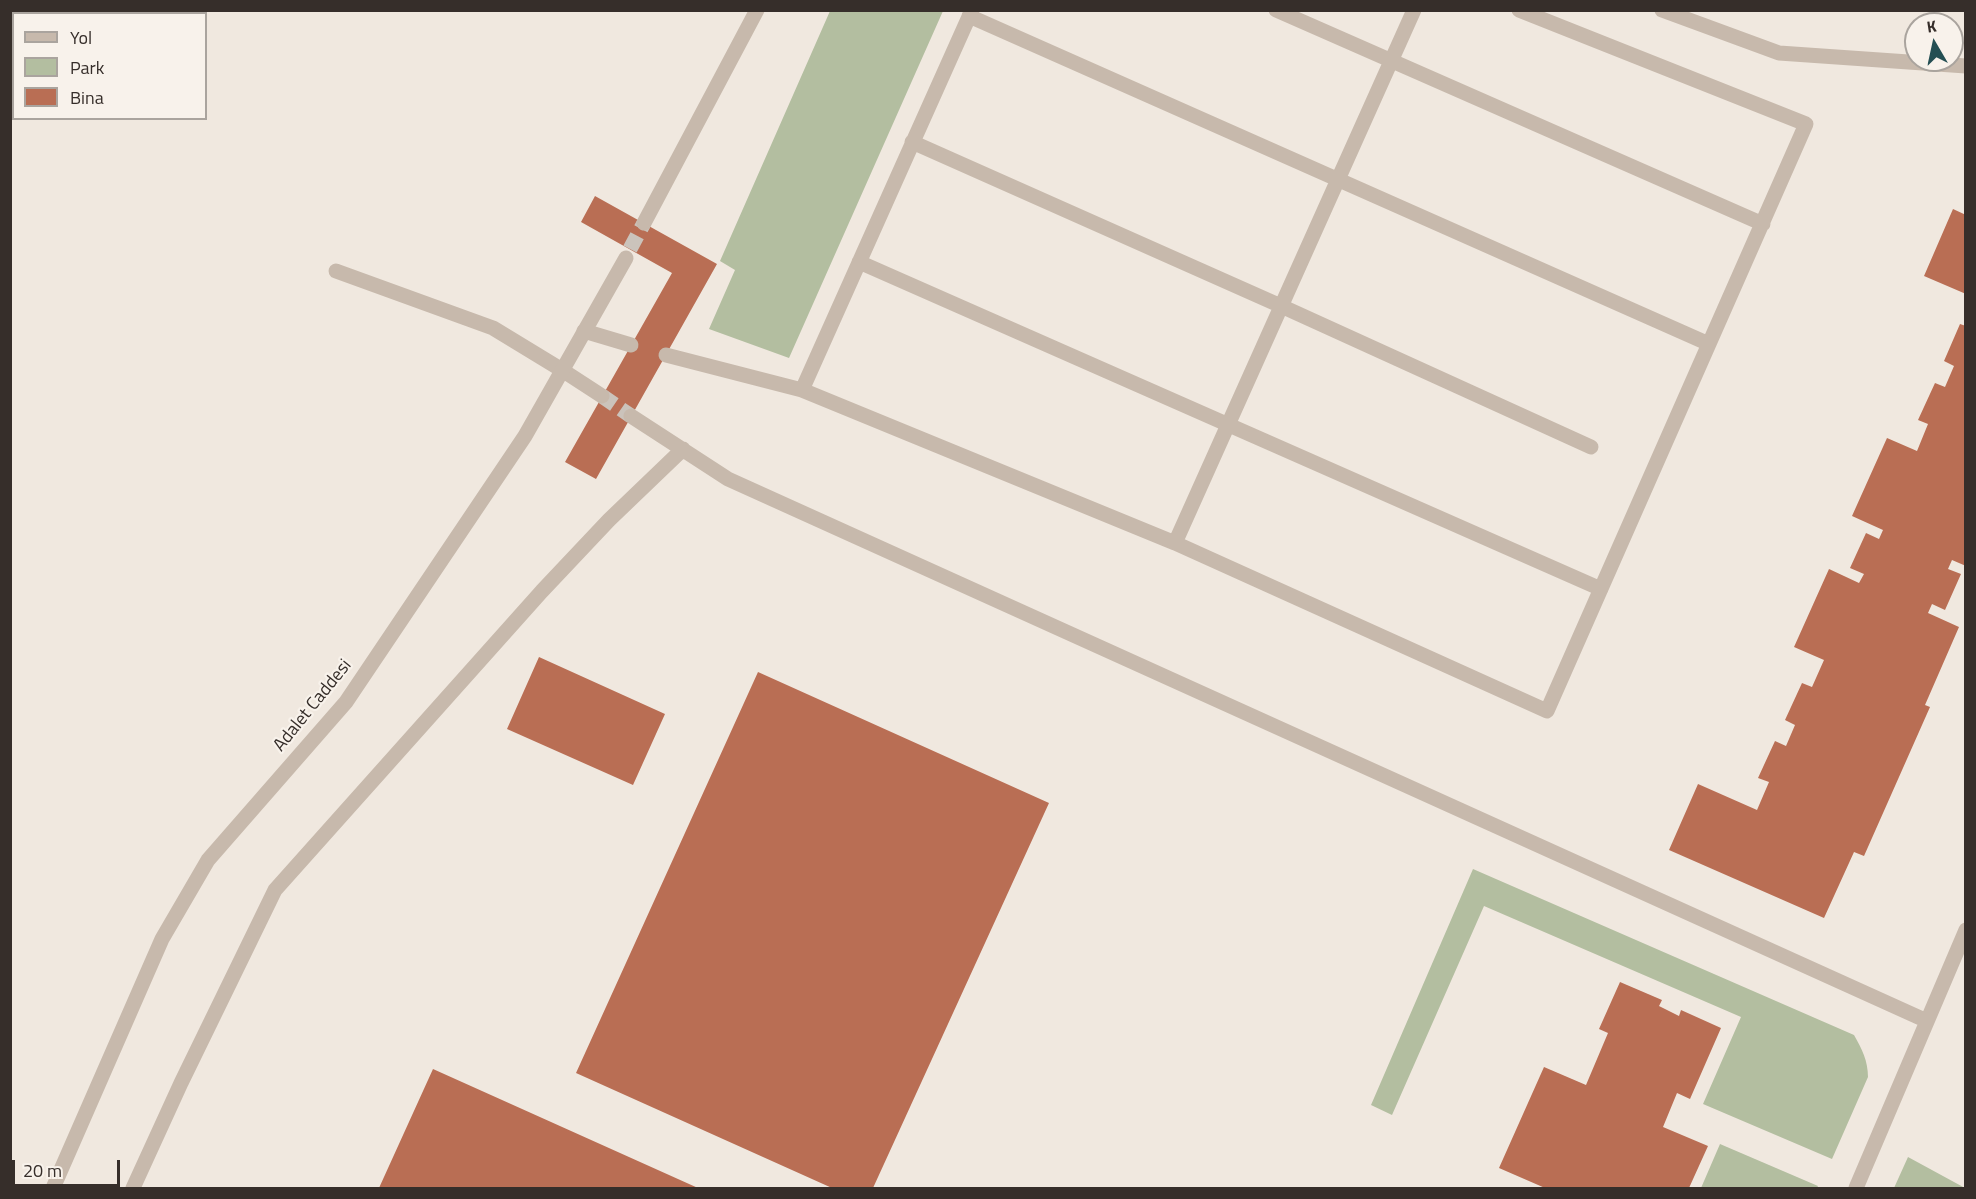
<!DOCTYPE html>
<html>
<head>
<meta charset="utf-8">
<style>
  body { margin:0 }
  #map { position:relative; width:1976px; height:1199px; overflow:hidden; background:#f0e8df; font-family:"Titillium Web",sans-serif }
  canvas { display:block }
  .frame { position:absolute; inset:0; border:12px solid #362e2a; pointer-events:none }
  .legend { position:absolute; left:12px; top:12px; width:195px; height:108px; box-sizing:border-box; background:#f8f2eb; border:2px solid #aaa49e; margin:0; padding:8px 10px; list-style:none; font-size:18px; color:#362e2a }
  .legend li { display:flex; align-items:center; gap:12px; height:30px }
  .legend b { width:30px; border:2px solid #aaa49e }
  .north { position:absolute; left:1904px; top:12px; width:60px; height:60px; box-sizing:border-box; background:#f8f2eb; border:2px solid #aaa49e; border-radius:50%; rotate:351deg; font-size:16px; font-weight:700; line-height:24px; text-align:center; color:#362e2a }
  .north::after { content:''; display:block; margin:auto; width:21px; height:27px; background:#244f53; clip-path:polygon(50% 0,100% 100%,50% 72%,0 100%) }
  .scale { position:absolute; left:12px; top:1160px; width:108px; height:27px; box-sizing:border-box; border:3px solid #362e2a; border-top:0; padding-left:8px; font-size:18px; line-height:21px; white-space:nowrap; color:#362e2a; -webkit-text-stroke:4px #f8f2eb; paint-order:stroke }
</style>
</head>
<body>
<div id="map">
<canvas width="1976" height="1199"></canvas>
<div class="frame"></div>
<ul class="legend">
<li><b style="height:8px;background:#c7b9ac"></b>Yol</li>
<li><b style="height:16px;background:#b3bea0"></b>Park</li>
<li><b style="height:16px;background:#b96e54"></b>Bina</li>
</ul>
<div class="north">K</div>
<div class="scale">20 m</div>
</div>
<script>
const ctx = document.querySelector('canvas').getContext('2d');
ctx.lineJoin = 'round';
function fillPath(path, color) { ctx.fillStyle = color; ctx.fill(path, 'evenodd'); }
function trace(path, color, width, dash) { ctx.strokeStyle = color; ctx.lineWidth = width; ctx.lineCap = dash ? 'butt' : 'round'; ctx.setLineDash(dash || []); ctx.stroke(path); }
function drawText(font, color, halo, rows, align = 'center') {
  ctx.font = font + ' "Titillium Web",sans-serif'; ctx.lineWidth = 4.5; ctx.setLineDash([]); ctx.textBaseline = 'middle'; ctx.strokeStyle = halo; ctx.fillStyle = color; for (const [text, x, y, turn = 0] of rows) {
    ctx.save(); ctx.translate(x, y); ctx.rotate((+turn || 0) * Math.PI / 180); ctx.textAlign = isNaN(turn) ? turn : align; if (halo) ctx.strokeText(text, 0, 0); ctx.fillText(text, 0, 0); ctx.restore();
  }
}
const green = new Path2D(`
  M830,11H943L789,358L709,329L735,270L720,261Z
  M1473,869L1854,1035C1862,1049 1868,1061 1868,1077L1832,1159L1703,1104L1741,1017L1484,906L1392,1115L1371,1105Z
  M1720,1144L1818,1186L1817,1188H1701Z
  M1908,1157L1965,1188H1894Z`);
const building = new Path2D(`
  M595,196L717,264L596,479L565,462L672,273L581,222Z
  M1953,209L1966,215V294L1924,276Z
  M1960,324L1966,326V566L1952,560L1948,569L1961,574L1945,610L1932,604L1928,613L1959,627L1925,705L1930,707L1864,856L1854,852L1824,918L1669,850L1698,784L1757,810L1769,782L1758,778L1775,741L1786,746L1795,725L1785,720L1802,683L1812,687L1824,660L1794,647L1829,569L1859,583L1864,574L1850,568L1866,533L1879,539L1883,530L1852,516L1887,438L1917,451L1928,424L1918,420L1935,383L1945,387L1954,366L1944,361Z
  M539,657L665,714L633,785L507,729Z
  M758,672L1049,803L873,1188H832L576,1073Z
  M1620,982L1662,1000L1659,1006L1679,1016L1681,1010L1721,1028L1690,1099L1677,1093L1663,1127L1708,1146L1689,1188H1545L1499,1168L1544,1067L1586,1085L1608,1033L1599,1029Z
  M433,1069L698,1188H379Z`);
const minorTunnel = new Path2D(`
  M630,249L644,223
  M602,396L631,416`);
const service = new Path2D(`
  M1276,10L1763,224
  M969,16L1709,344
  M912,142L1281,306L1591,447
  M859,262L1601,589
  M336,271L493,328L562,370
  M584,331L631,345
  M666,355L802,390L1175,543L1547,711L1806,124L1519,10
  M802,390L972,10
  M1175,543L1414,10`);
const minor = new Path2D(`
  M1662,10L1779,53L1966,66
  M644,223L757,10
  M562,370L602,396
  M631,416L728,479L1927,1021
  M133,1188L181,1083L275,890L542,591L609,520L683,449
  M1856,1188L1966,930`);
const tertiary = new Path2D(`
  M53,1188L162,939L208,860L346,702L525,436L626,258`);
const streetNames = [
  ["Adalet Caddesi",313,706,-51]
];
fillPath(green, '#b3bea0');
fillPath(building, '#b96e54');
trace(minorTunnel, '#cbc3bb', 15, [15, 8]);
trace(service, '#c7b9ac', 15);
trace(minor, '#c7b9ac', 15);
trace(tertiary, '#c7b9ac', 15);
drawText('18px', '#362e2a', '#f8f2eb', streetNames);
</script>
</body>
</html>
